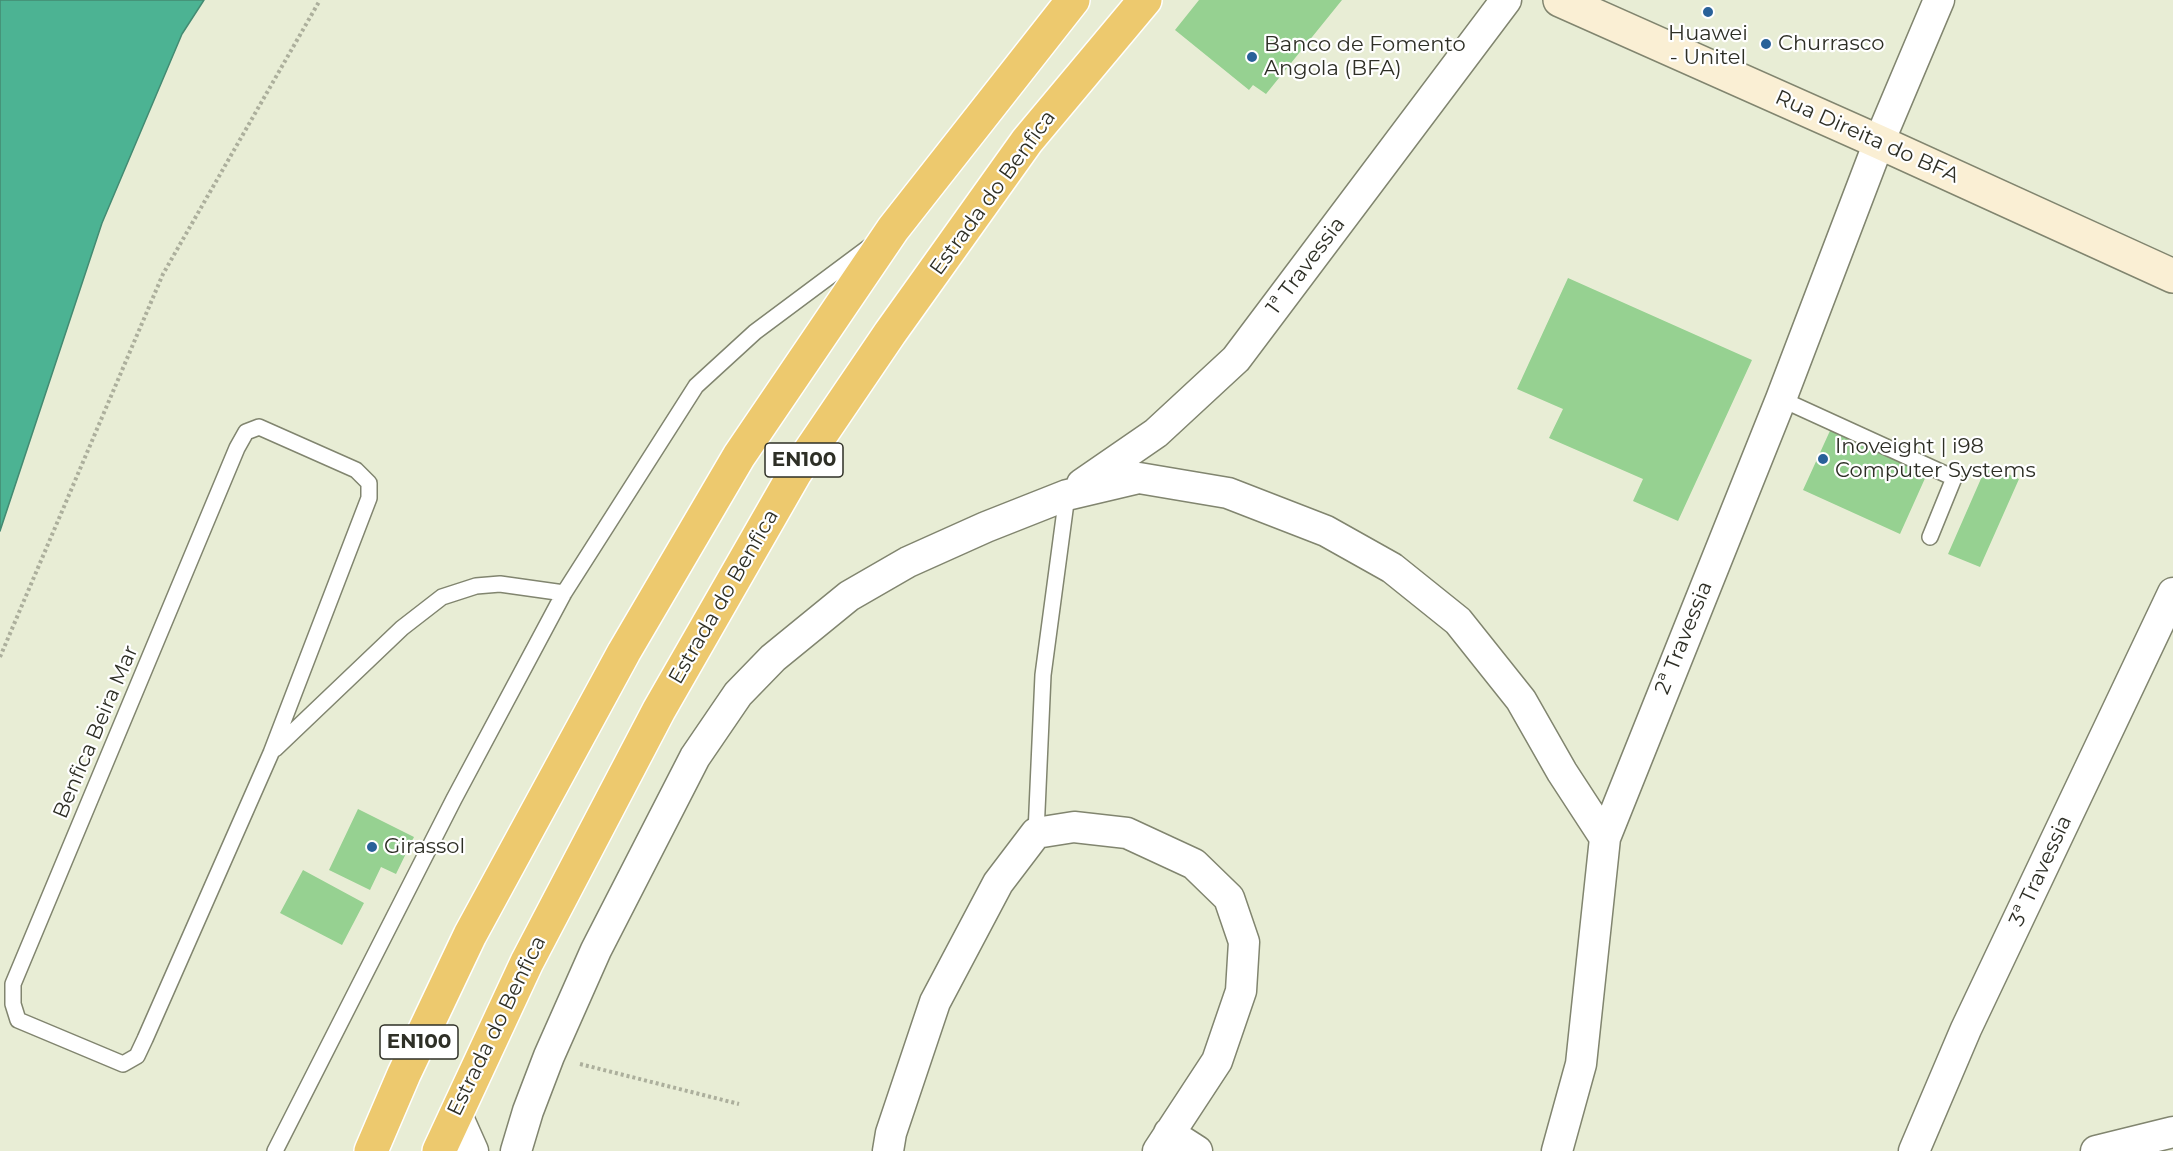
<!DOCTYPE html>
<html>
<head>
<meta charset="utf-8">
<style>
  body { margin:0 }
  canvas { display:block; background:#e8edd5 }
</style>
</head>
<body>
<canvas width="2173" height="1151"></canvas>
<script>
const ctx = document.querySelector('canvas').getContext('2d');
ctx.lineJoin = 'round';
function fillPath(path, color) { ctx.fillStyle = color; ctx.fill(path, 'evenodd'); }
function trace(path, color, width, dash) { ctx.strokeStyle = color; ctx.lineWidth = width; ctx.lineCap = dash ? 'butt' : 'round'; ctx.setLineDash(dash || []); ctx.stroke(path); }
function drawText(font, color, halo, rows, align = 'center') {
  ctx.font = font + ' Montserrat,sans-serif'; ctx.lineWidth = 4.5; ctx.setLineDash([]); ctx.textBaseline = 'middle'; ctx.strokeStyle = halo; ctx.fillStyle = color; for (const [text, x, y, turn = 0] of rows) {
    ctx.save(); ctx.translate(x, y); ctx.rotate((+turn || 0) * Math.PI / 180); ctx.textAlign = isNaN(turn) ? turn : align; if (halo) ctx.strokeText(text, 0, 0); ctx.fillText(text, 0, 0); ctx.restore();
  }
}
const water = new Path2D(`
  M0,0H204L182,34L102,223L0,531Z`);
const building = new Path2D(`
  M1199,0H1342L1266,94L1253,85L1249,90L1175,30Z
  M1568,278L1752,360L1678,521L1633,501L1643,479L1549,438L1563,409L1517,389Z
  M1834,422L1931,465L1900,534L1803,490Z
  M1987,465L2019,479L1980,567L1948,554Z
  M358,809L414,837L396,874L381,867L370,890L329,870Z
  M303,870L364,903L342,945L280,913Z`);
const path = new Path2D(`
  M0,657L163,274L320,0
  M580,1064L739,1104`);
const lane = new Path2D(`
  M1781,399L1954,478L1930,537
  M259,427L356,470L369,483V498L271,753L145,1039L137,1056L123,1064L18,1020L13,1004V984L237,448L246,432Z
  M275,749L402,628L442,597L476,586L500,584L564,593
  M1036,833L1043,675L1067,495
  M275,1151L454,799L564,593L696,386L755,332L869,247`);
const street = new Path2D(`
  M1082,484L1156,433L1236,359L1506,0
  M456,1113L473,1151
  M1169,1133L1197,1151
  M516,1151L528,1111L549,1056L596,950L695,757L738,694L773,658L849,596L908,562L986,527L1067,495L1139,478L1228,493L1326,531L1392,568L1458,621L1521,700L1562,772L1605,838
  M888,1151L891,1133L935,1002L998,883L1036,833L1074,827L1127,833L1194,864L1229,898L1244,942L1241,991L1217,1061L1158,1151
  M1557,1151L1581,1064L1605,838L1781,399L1879,142L1939,0
  M1914,1151L1966,1029L2173,593
  M2096,1151L2173,1132`);
const secondary = new Path2D(`
  M1560,0L1879,142L2173,276`);
const highway = new Path2D(`
  M371,1151L404,1074L470,935L624,652L739,456L893,229L1073,0
  M439,1151L527,962L659,710L795,473L890,333L1027,141L1145,0`);
const markers = [
  [1708,12,6,"#286199"],
  [1766,44,6,"#286199"],
  [1252,57,6,"#286199"],
  [1823,459,6,"#286199"],
  [372,847,6,"#286199"]
];
const shields = [
  [804,460,78],
  [419,1042,78]
];
const shieldNames = [
  ["EN100",804,460],
  ["EN100",419,1042]
];
const poiNames = [
  ["Huawei",1708,34,"center"],
  ["- Unitel",1708,58,"center"],
  ["Churrasco",1778,44],
  ["Banco de Fomento",1264,45],
  ["Angola (BFA)",1264,69],
  ["Inoveight | i98",1835,447],
  ["Computer Systems",1835,471],
  ["Girassol",384,847]
];
const streetNames = [
  ["Rua Direita do BFA",1867,137,24],
  ["Estrada do Benfica",993,193,-54],
  ["1ª Travessia",1306,266,-53],
  ["Estrada do Benfica",724,597,-60],
  ["2ª Travessia",1684,638,-68],
  ["Benfica Beira Mar",96,732,-67],
  ["3ª Travessia",2041,871,-65],
  ["Estrada do Benfica",497,1026,-64]
];
fillPath(water, '#4cb393');
trace(water, '#438b72', 1.5);
fillPath(building, '#96d191');
trace(lane, '#81856f', 18);
trace(street, '#81856f', 33);
trace(secondary, '#81856f', 36);
trace(highway, '#fff', 36);
trace(path, '#acaf9c', 4, [3, 3]);
trace(lane, '#fff', 15);
trace(street, '#fff', 30);
trace(secondary, '#faefd4', 33);
trace(highway, '#edc96e', 33);
for (const [x, y, r, color] of markers) { const dot = new Path2D(); dot.arc(x, y, r, 0, 2 * Math.PI); ctx.fillStyle = color; ctx.fill(dot); trace(dot, '#fff', 2); }
for (const [x, y, w] of shields) { const box = new Path2D(); box.roundRect(x - w / 2, y - 17, w, 34, 4.5); ctx.fillStyle = '#fff'; ctx.fill(box); trace(box, '#2e2f26', 1.5); }
drawText('bold 20px', '#2e2f26', null, shieldNames);
drawText('21px', '#2e2f26', '#fff', poiNames, 'left');
drawText('21px', '#2e2f26', '#fff', streetNames);
</script>
</body>
</html>
